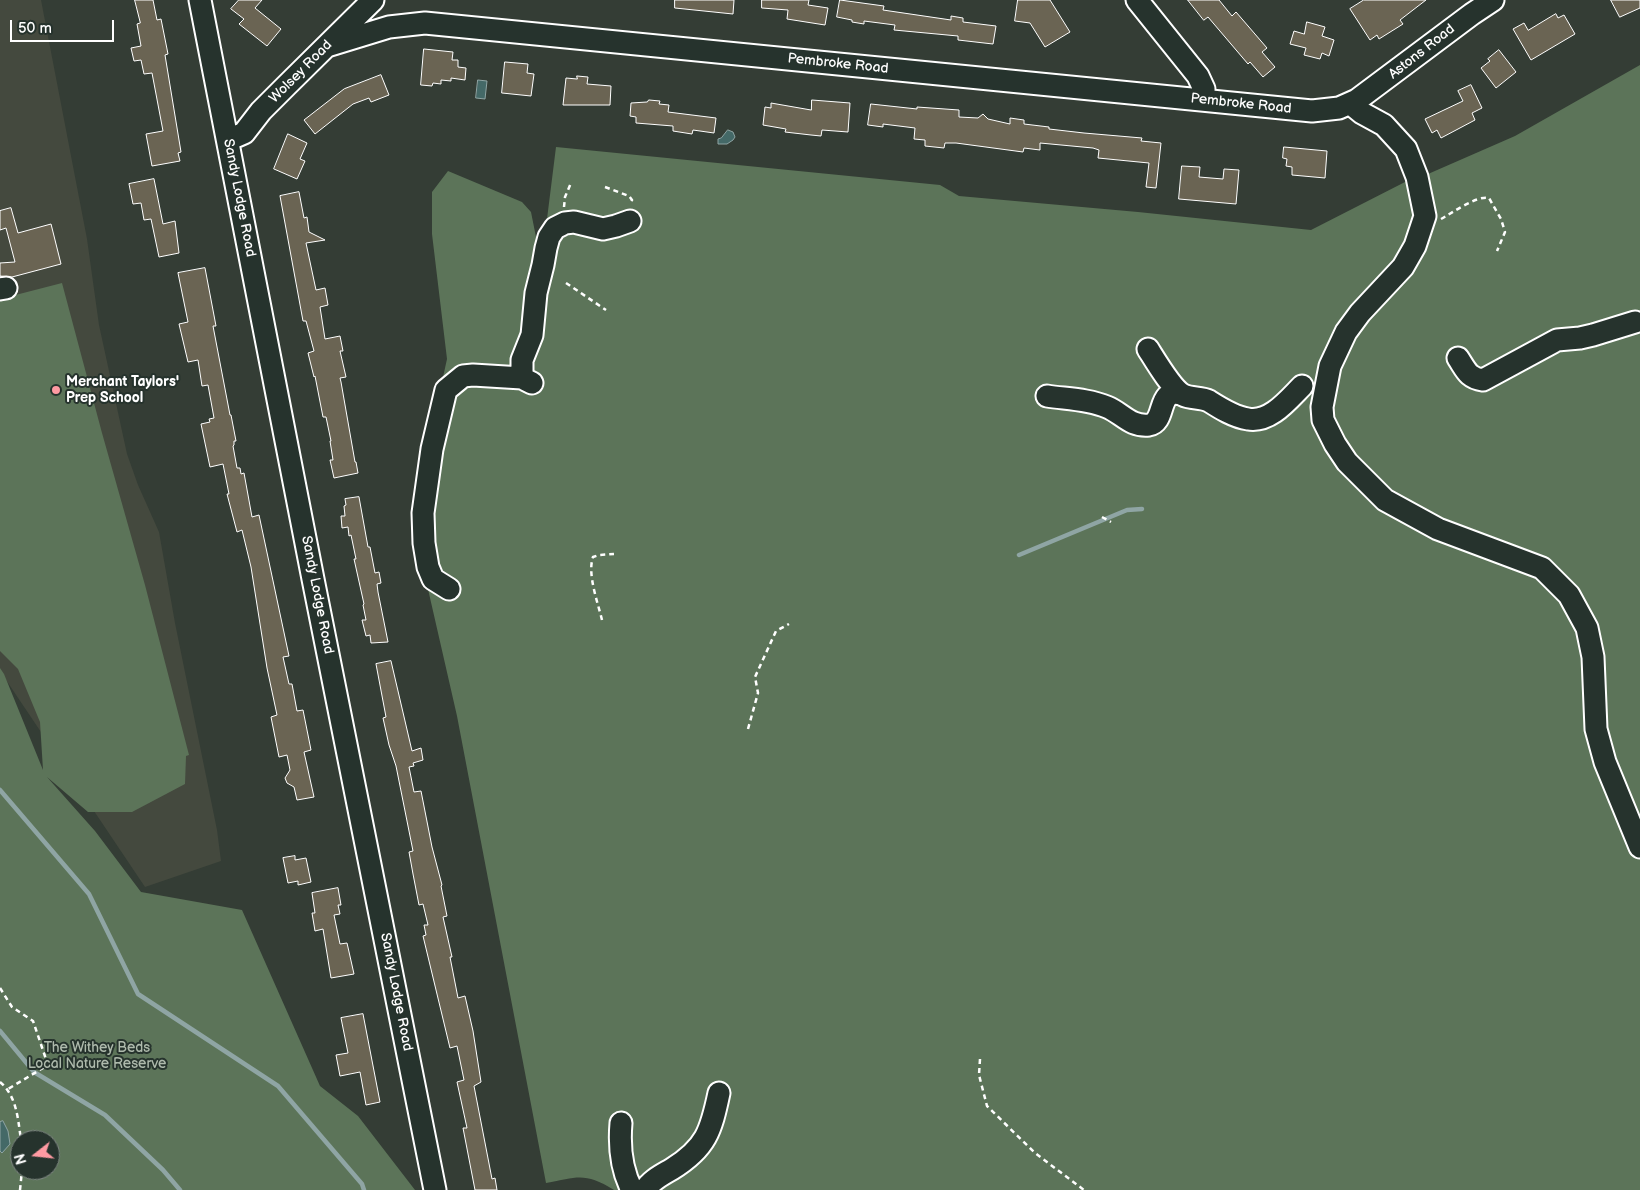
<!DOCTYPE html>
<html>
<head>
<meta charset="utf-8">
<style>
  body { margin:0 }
  #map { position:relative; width:1640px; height:1190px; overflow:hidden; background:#343d35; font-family:"Balsamiq Sans",sans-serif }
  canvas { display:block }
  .north { position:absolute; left:10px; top:1130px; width:50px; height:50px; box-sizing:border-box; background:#26332d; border:1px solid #7d8581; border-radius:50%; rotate:254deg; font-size:14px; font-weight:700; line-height:20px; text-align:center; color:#fff }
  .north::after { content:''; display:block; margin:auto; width:18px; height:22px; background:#ff9aa2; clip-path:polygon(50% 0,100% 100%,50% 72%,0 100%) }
  .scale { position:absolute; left:10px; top:20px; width:104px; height:22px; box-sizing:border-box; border:2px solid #fff; border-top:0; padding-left:6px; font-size:15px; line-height:18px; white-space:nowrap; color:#fff; -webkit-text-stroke:4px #26332d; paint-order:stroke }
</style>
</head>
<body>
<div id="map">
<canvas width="1640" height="1190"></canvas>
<div class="north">N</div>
<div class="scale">50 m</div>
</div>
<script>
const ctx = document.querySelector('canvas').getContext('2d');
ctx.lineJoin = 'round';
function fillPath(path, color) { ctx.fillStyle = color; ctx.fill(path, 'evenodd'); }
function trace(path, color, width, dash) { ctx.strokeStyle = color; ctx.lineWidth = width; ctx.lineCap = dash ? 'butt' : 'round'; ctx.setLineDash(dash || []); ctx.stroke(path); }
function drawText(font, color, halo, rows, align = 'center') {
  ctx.font = font + ' "Balsamiq Sans",sans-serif'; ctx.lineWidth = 4; ctx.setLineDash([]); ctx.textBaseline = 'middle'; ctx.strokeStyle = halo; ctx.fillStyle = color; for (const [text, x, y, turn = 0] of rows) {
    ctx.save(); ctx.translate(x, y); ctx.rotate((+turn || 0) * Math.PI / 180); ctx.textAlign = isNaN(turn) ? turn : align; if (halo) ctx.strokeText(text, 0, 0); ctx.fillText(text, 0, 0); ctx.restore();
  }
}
const built = new Path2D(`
  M0,0H41L87,239L99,325L127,454L138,485L159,532L175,623L217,830L221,861L145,887L0,671Z`);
const green = new Path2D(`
  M1640,65V1190H614C585,1172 578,1177 546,1183L457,716L417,541L421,477L447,359L432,234V192L448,171L522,202L531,212L536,237L547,219L556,147L940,185L959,196L1138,212L1311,230L1405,182L1428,174L1515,136Z
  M62,283L102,433L145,585L189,755L186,756L185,784L132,812H88L47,777L95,831L141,892L242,910L320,1086L358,1116L415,1190H0V668L4,674L43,770L40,722L18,669L0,651V299ZM20,1140H50V1170H20Z`);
const water = new Path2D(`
  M478,80L487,81L485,99L476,98Z
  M728,130L733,132L735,137L733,140L727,144H718V139L721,138Z
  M3,1121L8,1131L10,1144L2,1153L0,1151V1122Z`);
const stream = new Path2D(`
  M1019,555L1127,510L1142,509
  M0,790L89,894L138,994L278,1086L362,1184L364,1190
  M0,1031L34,1072L105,1115L163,1170L180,1190`);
const building = new Path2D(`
  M135,0H153L157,20L161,19L168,54L165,55L181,152L178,153L180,161L152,166L146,134L163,131L152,73L144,74L141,60L134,61L131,48L141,46L137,24L140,23Z
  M239,0H262L255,8L281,29L267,46L239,24L244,19L231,9Z
  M675,0H734L733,14L675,8Z
  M762,0H809L808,5L828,8L825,25L787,19L788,10L762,8Z
  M840,0L884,6L883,10L951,20V16L963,18V22L996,26L993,44L958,40V36L894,30L895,25L864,21V24L852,22V20L837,17Z
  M1018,0H1050L1070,32L1045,47L1030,23L1015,21Z
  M1188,0H1219L1232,16L1236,12L1267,48L1262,52L1275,67L1263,77L1250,62L1248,64L1208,17L1204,20Z
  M1364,0H1426L1400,20L1403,24L1379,39L1377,35L1370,40L1350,9Z
  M1611,0H1640V8L1620,17Z
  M1556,14L1558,18L1564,15L1575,34L1531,60L1513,29L1524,23L1528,30Z
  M1307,22L1325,27L1322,36L1334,40L1329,56L1322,53L1320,59L1304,55L1306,48L1290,44L1294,31L1304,34Z
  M424,49L453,52L452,60H458V67L466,68L465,80L451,78V81L441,80V84L433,83L432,86L421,85Z
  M1499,50L1516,72L1496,88L1481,68L1490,61L1488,59Z
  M505,62L528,64L527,73L534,74L531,96L502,93Z
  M381,75L389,95L371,102L369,98L353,104L315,134L304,120L344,89Z
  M577,76L588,77L587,84L611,86L610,105H563L566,78L577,79Z
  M1471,85L1482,108L1472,113L1475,120L1441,138L1437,130L1432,133L1425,119L1463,101L1458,91Z
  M649,100L660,101L659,104L669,105L668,112L716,118L714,133L693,130L692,134L673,131V126L636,123V117L630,116L631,103L647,102Z
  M812,100L850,103L848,132L822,130L821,136L811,135L785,132L786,129L763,125L765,107L771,108V103L811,110Z
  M871,104L917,109V107L959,110V117L978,118L983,114L988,119L1010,124V118L1024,120V124L1049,127V129L1084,133L1142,138L1141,141L1161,143L1156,188L1146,187L1149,163L1098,158L1099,150L1093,148L1040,143V150L1024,148L1023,152L956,143H945L944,148L925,146V140L914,139L915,128L883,124V127L868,125Z
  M288,134L307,143L300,159L305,161L297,179L274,169Z
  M1284,147L1327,151L1325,178L1292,175V167L1286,166L1287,159L1283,158Z
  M1182,166L1200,167L1199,177L1223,179L1224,169L1239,170L1236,204L1179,199Z
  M154,179L163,224L175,221L179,253L159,257L151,219L144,220L141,203L133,204L129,184Z
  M299,192L304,218L307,217L309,232L325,240L306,243L316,290L325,288L328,305L320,307L325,339L340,336L343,351H340L346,377L340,378L341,382L355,462H356L358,473L334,478L330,460H333L330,441H331L326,417H323L315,376L314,377L308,353L314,351L306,321H303L280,196Z
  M11,208L18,233L51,224L61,264L12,277L0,276V263L15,262L6,228L0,230V211Z
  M205,268L216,326H213L230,415H231L236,441H234V445L233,446L237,468H240L241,474L244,473L252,517L259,515L289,656L283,657L289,684H292L297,711L303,710L311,750L304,752L314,797L297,800L294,787L287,783L285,778L290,770L287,755L279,757L271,717L277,715L267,668L251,567L242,530L237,532L227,494H229L223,464L210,467L201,424L210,422L209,419L214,418L208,385L202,386L198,360L188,362L179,324L188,322L178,273Z
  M359,497L368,547H370L375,573L379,572L381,583L377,584L378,592L388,642L371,643L370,635L366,636L362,620H366L363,605L364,604L354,559H356L351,535L349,536L348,527L342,528L341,516H345L344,506L346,505L345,499Z
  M391,661L412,751L421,748L423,760L413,763L414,766L409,767L414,792L421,791L432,847L442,885L441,886L447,916L443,917L452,957H450L458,998L465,996L473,1031L481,1082L474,1086L492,1179L495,1178L497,1190H475L463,1128H467L457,1082L464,1080L457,1046L450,1048L423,936L426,935L424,925H428L423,904L419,905L413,874L409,852L413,851L396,766L389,745L383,718L386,717L376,664Z
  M295,856V860L306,858L311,882L298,885V881L288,883L283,858Z
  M338,888L341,905H338L340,914L334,915L340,944L347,943L354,974L331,978L323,929L315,931L312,913H315L312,893Z
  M363,1014L380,1102L366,1105L360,1072L340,1076L336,1055L348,1053L341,1018Z`);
const path = new Path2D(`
  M605,187L629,196L632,200L631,205
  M564,207L565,197L571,183
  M1441,219C1452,213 1477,195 1489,198L1501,219L1505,232L1497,251
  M566,283L606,310
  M1102,517L1111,522
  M602,620C598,603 587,574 593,557L599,555L614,554
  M748,729L758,693L755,677L776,631L789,624
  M0,988L12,1007L33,1021L48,1065L8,1089
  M980,1059L979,1075L987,1106L1035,1153L1084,1190
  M0,1082C17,1096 18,1120 21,1140
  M20,1190L22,1170`);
const minor = new Path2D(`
  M200,0L313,579L435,1190
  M1137,0L1198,76L1204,89V100
  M327,46L389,27L425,23L1312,111L1339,108L1357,100L1472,14L1493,0
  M1351,104L1362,113L1384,125L1406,149L1417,177L1425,216L1415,246L1403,267L1360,313L1346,332L1330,366L1322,407L1323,420L1335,444L1347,462L1385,500L1438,529L1542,568L1569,595L1587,628L1593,657L1596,729L1605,762L1640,847
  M228,140L244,133L261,111L286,86L373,0
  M0,289L6,288
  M1148,349C1155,360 1172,389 1183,395C1191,399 1201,397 1209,401C1220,408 1234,417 1248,419C1270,423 1288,400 1302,386
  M1458,358C1466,370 1468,378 1483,380L1557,340L1580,338L1593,335L1635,322
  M522,378V360L532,335L536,293L543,265L546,248L549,237L555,228L565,223L574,222L603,229L616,226L630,221
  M1047,396C1067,399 1088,399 1107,407C1122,413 1130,427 1149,425C1167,422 1156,388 1181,394
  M449,589L433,579L428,567L424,543L423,513L432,449L446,390L463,376L473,375L522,378L532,383
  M621,1123C619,1146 621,1169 632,1190
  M645,1190C651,1180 662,1175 672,1169C706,1148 711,1131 719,1093`);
const markers = [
  [56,390,5,"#ff9aa2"]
];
const streetNames = [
  ["Astons Road",1422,52,-38],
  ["Pembroke Road",838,64,6],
  ["Wolsey Road",301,72,-45],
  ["Pembroke Road",1241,104,6],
  ["Sandy Lodge Road",239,198,79],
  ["Sandy Lodge Road",317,595,79],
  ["Sandy Lodge Road",396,992,79]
];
const poiNames = [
  ["Merchant Taylors'",66,382],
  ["Prep School",66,398]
];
const parkNames = [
  ["The Withey Beds",97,1048],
  ["Local Nature Reserve",97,1064]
];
fillPath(built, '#44493e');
fillPath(green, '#5c7459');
fillPath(water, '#446967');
trace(water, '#8fa5a4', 1);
trace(stream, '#8fa5a4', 4.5);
fillPath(building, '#6a6453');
trace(building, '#fff', 1);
trace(minor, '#fff', 25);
trace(path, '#fff', 2.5, [5, 4]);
trace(minor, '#26332d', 21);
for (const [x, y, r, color] of markers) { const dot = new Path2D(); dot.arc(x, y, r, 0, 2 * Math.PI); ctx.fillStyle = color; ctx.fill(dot); trace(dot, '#26332d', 2); }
drawText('14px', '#fff', '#26332d', streetNames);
drawText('bold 14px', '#fff', '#26332d', poiNames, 'left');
drawText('14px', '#aebaac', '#26332d', parkNames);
</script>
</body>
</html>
